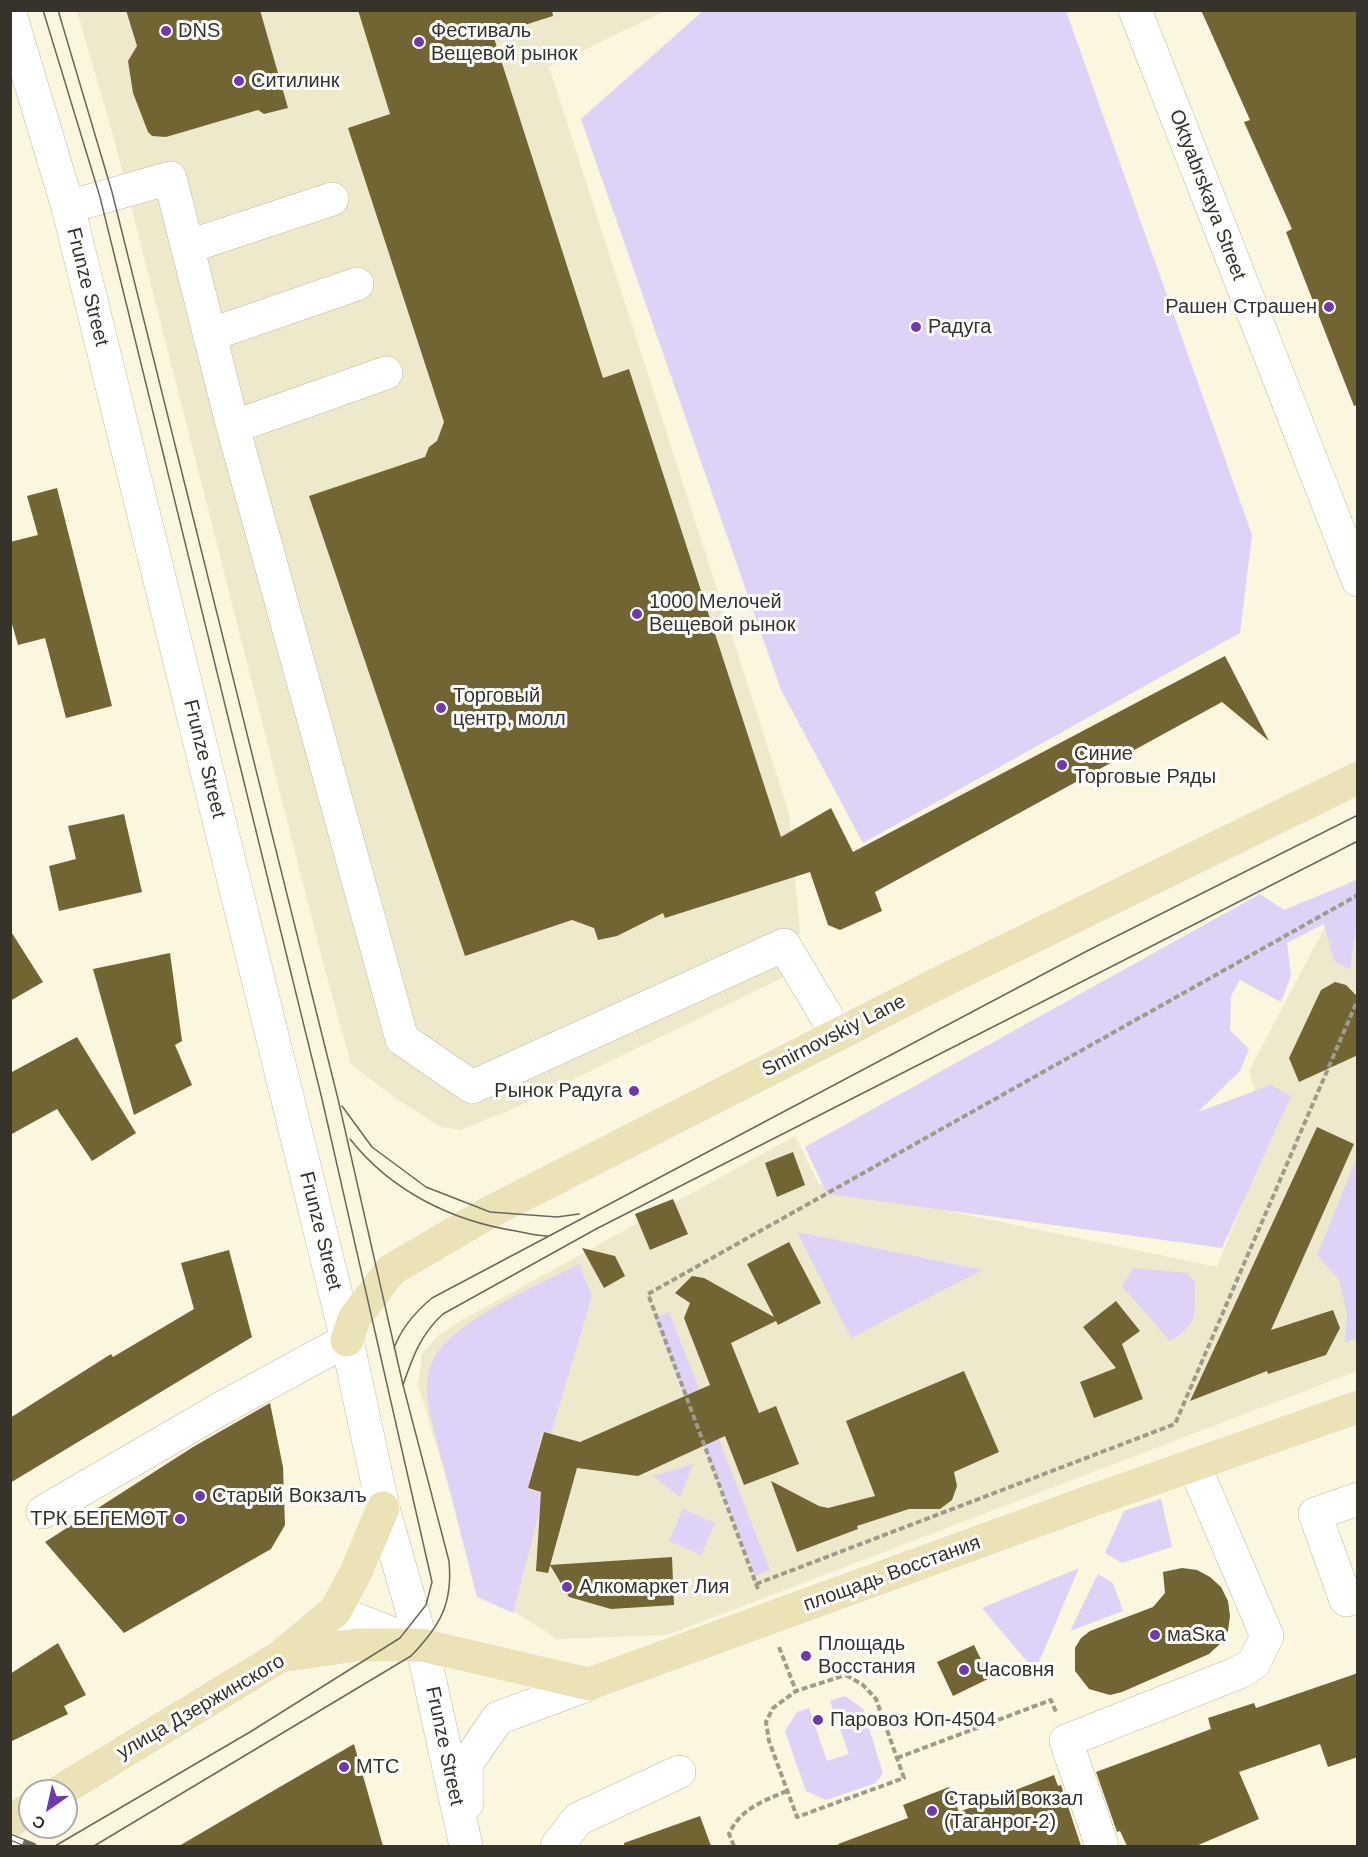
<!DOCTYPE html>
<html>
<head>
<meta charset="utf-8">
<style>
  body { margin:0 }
  #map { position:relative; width:1368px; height:1857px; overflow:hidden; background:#fbf6de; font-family:Arial,sans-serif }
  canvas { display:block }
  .frame { position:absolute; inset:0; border:12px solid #35332a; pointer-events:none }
  .north { position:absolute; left:18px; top:1779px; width:60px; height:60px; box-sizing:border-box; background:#fff; border:2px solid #aeadaa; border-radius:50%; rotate:214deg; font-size:16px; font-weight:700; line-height:24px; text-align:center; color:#35332a }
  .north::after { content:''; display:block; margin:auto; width:21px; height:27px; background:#7039b0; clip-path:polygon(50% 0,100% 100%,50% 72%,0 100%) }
</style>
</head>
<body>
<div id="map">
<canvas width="1368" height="1857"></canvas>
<div class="frame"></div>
<div class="north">С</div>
</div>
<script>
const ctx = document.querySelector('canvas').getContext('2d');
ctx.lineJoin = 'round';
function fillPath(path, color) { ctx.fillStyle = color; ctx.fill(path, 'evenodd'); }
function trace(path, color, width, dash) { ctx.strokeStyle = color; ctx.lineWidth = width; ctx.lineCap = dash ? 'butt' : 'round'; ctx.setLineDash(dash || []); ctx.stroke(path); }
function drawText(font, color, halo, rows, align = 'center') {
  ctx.font = font + ' Arial,sans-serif'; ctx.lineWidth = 6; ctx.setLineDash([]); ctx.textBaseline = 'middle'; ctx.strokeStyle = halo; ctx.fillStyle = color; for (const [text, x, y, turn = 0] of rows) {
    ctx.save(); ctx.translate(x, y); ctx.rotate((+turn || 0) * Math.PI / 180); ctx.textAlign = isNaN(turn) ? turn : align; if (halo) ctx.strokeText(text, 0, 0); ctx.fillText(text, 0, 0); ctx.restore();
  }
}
const built = new Path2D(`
  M77,11H665L549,67L789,813L800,932L788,975L506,1112L460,1130L441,1127L395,1098L351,1064L324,966L113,135Z
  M1357,879V1371L667,1635L557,1639L490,1596L472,1563L418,1385L422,1354L438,1336L460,1321L795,1136L819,1184L1217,1267L1269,1137L1249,1071L1348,883Z`);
const green = new Path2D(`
  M704,10L1066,11L1252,535L1240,633L863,843L781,690L581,119Z
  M1357,880V920L1350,969L1334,961L1324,924L1287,943L1291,976L1281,1002L1240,980L1231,996L1230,1030L1249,1049L1240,1071L1198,1112L1271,1085L1291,1096L1222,1248L827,1194L805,1147L1260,894L1284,910Z
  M1355,1162L1358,1163L1357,1338L1345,1342L1347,1314L1339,1280L1317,1255Z
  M797,1232L982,1270L851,1338Z
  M579,1264L592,1296L551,1433L543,1431L527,1489L544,1494L513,1613L477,1597L429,1410C427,1393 425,1375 433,1360C453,1320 538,1286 579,1264Z
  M1134,1268L1187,1273L1195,1283C1195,1315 1199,1323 1170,1341L1122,1286Z
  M669,1312L770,1570L755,1576L654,1317Z
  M693,1464L680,1497L653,1476Z
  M1161,1499L1172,1547L1122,1563L1105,1553L1124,1511Z
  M683,1509L715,1523L701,1555L669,1541Z
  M1079,1568L1035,1671L982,1608Z
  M1098,1574L1113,1583L1123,1611L1070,1631Z
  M845,1696L863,1709L883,1773L876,1783L826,1800L806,1791L785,1731L797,1712L809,1708L827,1761L849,1754L830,1701Z`);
const building = new Path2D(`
  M126,10H260L288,108L264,114L258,110L166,137L152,136L148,132L133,93L128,61L137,46Z
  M358,10H552L553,16L493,35L603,378L629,369L781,837L831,808L853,852L1225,656L1269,741L1222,702L875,892L882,911L840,930L828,925L810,872L665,918L663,913L617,936L598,940L594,928L572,920L465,956L309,496L425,457L429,447L437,441L444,422L348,128L390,114Z
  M1201,10H1358V405L1354,406L1286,232L1292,229L1244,122L1250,120Z
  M57,488L112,706L66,718L45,638L18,645L10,617V542L38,535L27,496Z
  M124,814L142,892L59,911L49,866L76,859L68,826Z
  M10,930L43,982L10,1001Z
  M170,953L182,1041L175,1045L192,1085L134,1115L93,969Z
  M1335,982L1346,985L1358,997V1055L1299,1082L1289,1058L1321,990Z
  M77,1037L136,1133L92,1161L57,1109L10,1135V1073Z
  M1317,1127L1354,1144L1271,1330L1333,1310L1340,1328L1326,1355L1268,1374L1267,1371L1190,1401Z
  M793,1152L805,1185L777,1197L765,1163Z
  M673,1199L688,1234L650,1250L635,1214Z
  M789,1242L821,1303L778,1325L776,1321L731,1343L759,1413L776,1406L799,1464L744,1485L725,1436L638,1476L577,1468L548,1573L536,1571L541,1492L528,1488L544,1432L580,1442L710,1385L684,1318L690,1303L675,1293L692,1276L704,1278L774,1317L747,1264Z
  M582,1248L615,1256L625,1276L604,1288Z
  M229,1250L252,1337L10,1483V1418L111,1354L113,1357L194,1309L181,1263Z
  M1116,1301L1140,1331L1122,1344L1143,1399L1094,1418L1080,1382L1116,1368L1083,1327Z
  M964,1371L999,1452L954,1472L957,1486L952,1500L940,1509H909L857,1526L858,1529L797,1552L771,1481L819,1506L828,1508L875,1496L846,1421Z
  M270,1403L283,1467L285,1525L271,1549L124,1633L45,1542L193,1447Z
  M672,1557L674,1605L611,1609L569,1597L550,1565Z
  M1182,1568L1197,1570L1210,1577L1221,1587L1228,1601L1230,1616L1228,1631L1220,1644L1209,1654L1122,1692L1110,1695L1089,1689L1075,1671V1648L1081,1638L1090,1631L1153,1607L1165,1593L1163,1572Z
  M58,1643L86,1695L64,1706L68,1714L10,1742V1674Z
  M974,1645L990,1678L953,1696L937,1662Z
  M1358,1673V1757L1328,1767L1320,1744L1239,1772L1259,1819L1196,1846H1127L1120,1831L1117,1832L1096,1772L1211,1729L1208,1718L1254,1703L1256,1708Z
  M354,1744L383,1846H179L290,1781Z
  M1054,1775L1058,1786L1061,1785L1081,1846H839L838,1844L908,1818L903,1805L949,1787L959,1812Z
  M700,1816L711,1846H624V1843Z`);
const path = new Path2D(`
  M756,1584L1175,1424L1358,999
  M758,1589L648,1294L1358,895
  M779,1647L796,1691
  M846,1675L863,1685L876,1699L904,1778L797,1817L769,1741L766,1722L773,1708L796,1691Z
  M897,1758L1051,1700L1056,1712
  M734,1846L729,1834C740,1809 763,1801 787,1791`);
const minor = new Path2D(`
  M1135,10L1358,580
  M10,14L68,207L347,1340L383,1508L422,1645L466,1846
  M68,207L170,178L233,427L402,1039L472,1087L784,945L837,1034
  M187,247L332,199
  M209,335L357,284
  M233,427L386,373
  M1358,1499L1315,1514L1346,1600L1358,1596
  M43,1512L222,1408L347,1340
  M335,1611L421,1645
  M467,1803V1763L498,1718L589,1684
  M557,1846L578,1819L679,1772
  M1102,1846L1066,1741L1240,1672L1254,1663L1267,1636L1194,1465`);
const major = new Path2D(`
  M347,1340L354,1319L391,1270L490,1212L941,982L1358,778
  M281,1656L335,1611L356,1572L383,1508
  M60,1791L281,1656L357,1645H422L589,1684L1091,1501L1358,1407
  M10,1821L30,1809`);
const tram = new Path2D(`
  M43,10L100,197L322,1099L432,1582L426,1605L400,1638L250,1732L55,1846
  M58,10L112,192L338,1099L403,1385L449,1561C453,1604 440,1626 411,1656L94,1846
  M342,1106L372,1147L426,1187L490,1212L557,1217L579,1214
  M350,1139C391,1191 452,1221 516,1231C527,1233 538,1236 548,1236
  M394,1348C402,1327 415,1312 432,1298L1087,951L1358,815
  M403,1385C413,1356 421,1334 443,1314L596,1229L1358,841`);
const rail = new Path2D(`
  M10,1837L33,1846`);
const markers = [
  [166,31,6,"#7039b0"],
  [419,42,6,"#7039b0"],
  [239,81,6,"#7039b0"],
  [1329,307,6,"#7039b0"],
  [916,327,6,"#7039b0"],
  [637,614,6,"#7039b0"],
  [441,708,6,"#7039b0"],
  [1062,765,6,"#7039b0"],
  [634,1091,6,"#7039b0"],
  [200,1496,6,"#7039b0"],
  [180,1519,6,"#7039b0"],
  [567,1587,6,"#7039b0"],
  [1155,1635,6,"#7039b0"],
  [806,1656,6,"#7039b0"],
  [964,1670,6,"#7039b0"],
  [818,1720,6,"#7039b0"],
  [344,1767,6,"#7039b0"],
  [932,1811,6,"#7039b0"]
];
const poiNames = [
  ["DNS",178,31],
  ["Фестиваль",431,31],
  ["Вещевой рынок",431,54],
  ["Ситилинк",251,81],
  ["Рашен Страшен",1317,307,"right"],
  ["Радуга",928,327],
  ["1000 Мелочей",649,602],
  ["Вещевой рынок",649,625],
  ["Торговый",453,696],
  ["центр, молл",453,719],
  ["Синие",1074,754],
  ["Торговые Ряды",1074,777],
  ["Рынок Радуга",622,1091,"right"],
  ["Старый Вокзалъ",212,1496],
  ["ТРК БЕГЕМОТ",168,1519,"right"],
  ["Алкомаркет Лия",579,1587],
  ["маSка",1167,1635],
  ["Площадь",818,1644],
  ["Восстания",818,1667],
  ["Часовня",976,1670],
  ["Паровоз Юп-4504",830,1720],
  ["МТС",356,1767],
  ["Старый вокзал",944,1799],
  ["(Таганрог-2)",944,1822]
];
const streetNames = [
  ["Oktyabrskaya Street",1207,195,69],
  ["Frunze Street",87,287,76],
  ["Frunze Street",204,759,76],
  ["Smirnovskiy Lane",834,1036,-27],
  ["Frunze Street",320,1231,76],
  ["площадь Восстания",892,1574,-20],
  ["улица Дзержинского",201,1707,-30],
  ["Frunze Street",444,1746,78]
];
fillPath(built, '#efe9cb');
fillPath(green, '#ded2f6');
fillPath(building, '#716633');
trace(minor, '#bebaa3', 34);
trace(major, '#fff', 34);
trace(path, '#9f9b8a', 4, [6, 3]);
trace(minor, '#fff', 33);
trace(major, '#ebe3b6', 33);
trace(tram, '#6b685b', 1.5);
trace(rail, '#6b685b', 7);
trace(rail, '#fff', 4.5, [14]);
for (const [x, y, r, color] of markers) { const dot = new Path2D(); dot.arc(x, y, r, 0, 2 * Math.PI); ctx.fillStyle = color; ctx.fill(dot); trace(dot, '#fff', 2); }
drawText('20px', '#35332a', '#fff', poiNames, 'left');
drawText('20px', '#35332a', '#fff', streetNames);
</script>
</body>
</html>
